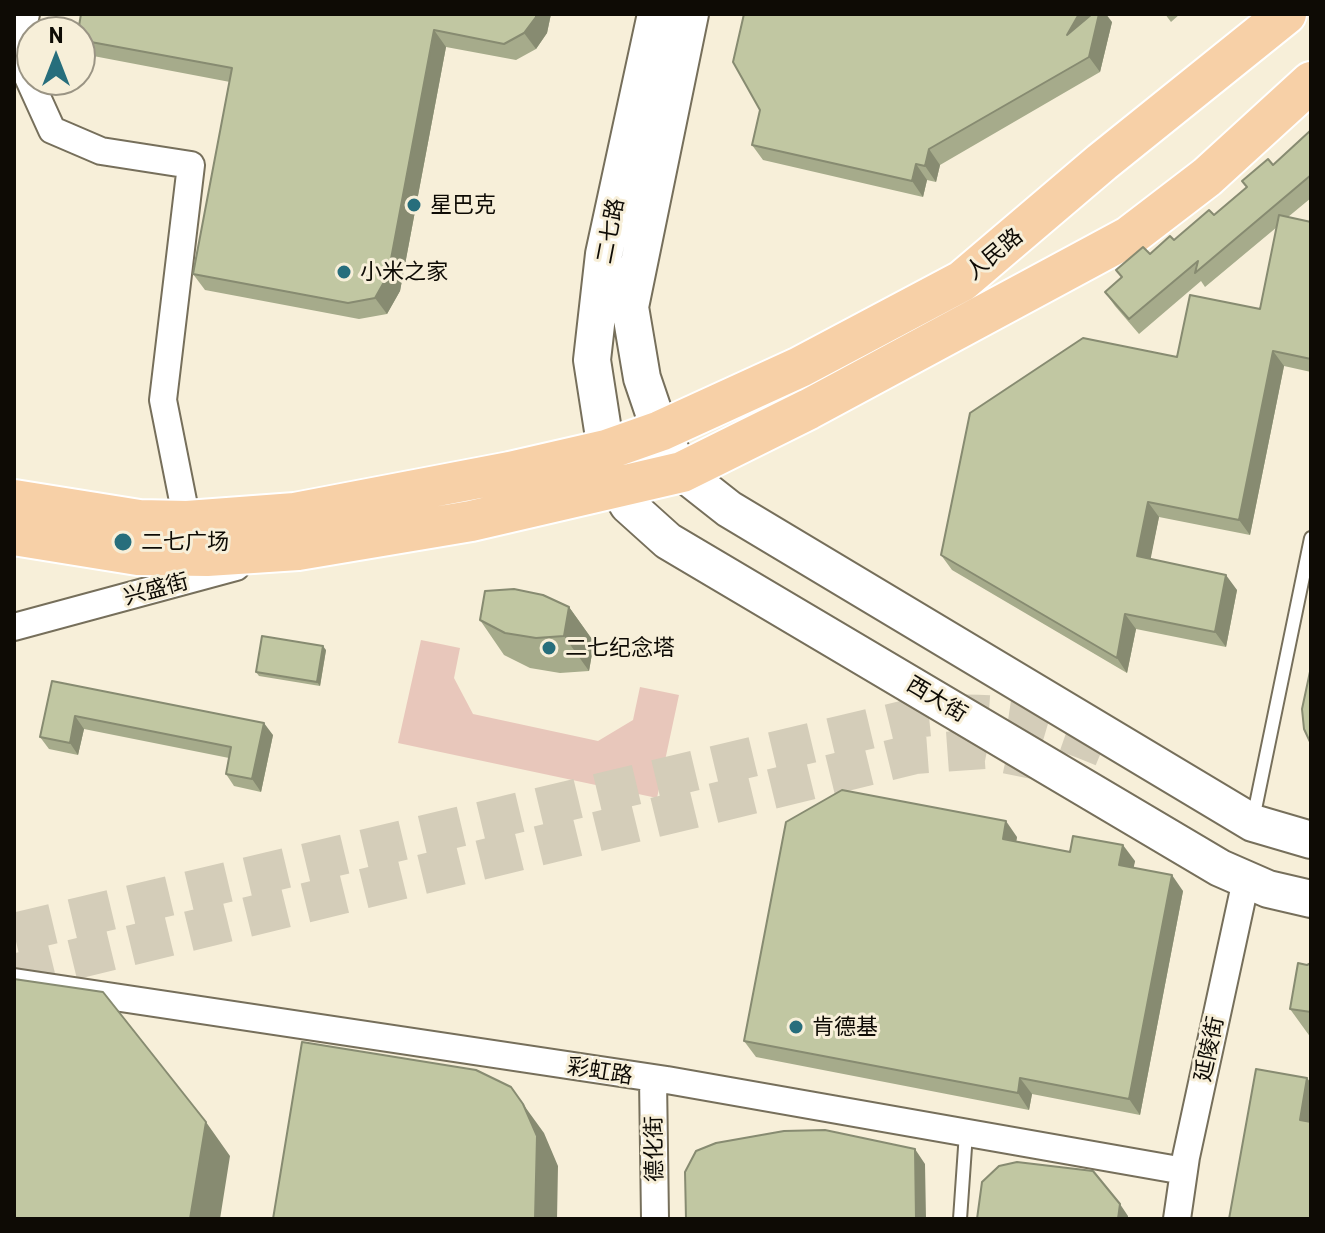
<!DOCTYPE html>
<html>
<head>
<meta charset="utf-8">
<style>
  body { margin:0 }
  #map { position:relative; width:1325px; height:1233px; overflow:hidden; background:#f7efd9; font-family:Barlow,sans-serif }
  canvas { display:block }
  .frame { position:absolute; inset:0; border:16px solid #0e0b05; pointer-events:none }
  .north { position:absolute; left:16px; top:16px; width:80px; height:80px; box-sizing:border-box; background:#f7efd9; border:2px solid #9a9484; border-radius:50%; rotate:0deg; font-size:22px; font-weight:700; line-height:32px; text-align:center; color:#0e0b05 }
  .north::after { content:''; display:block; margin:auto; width:28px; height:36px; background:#276e7c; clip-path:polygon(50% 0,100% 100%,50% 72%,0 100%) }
</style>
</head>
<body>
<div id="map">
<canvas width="1325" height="1233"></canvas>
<div class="frame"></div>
<div class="north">N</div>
</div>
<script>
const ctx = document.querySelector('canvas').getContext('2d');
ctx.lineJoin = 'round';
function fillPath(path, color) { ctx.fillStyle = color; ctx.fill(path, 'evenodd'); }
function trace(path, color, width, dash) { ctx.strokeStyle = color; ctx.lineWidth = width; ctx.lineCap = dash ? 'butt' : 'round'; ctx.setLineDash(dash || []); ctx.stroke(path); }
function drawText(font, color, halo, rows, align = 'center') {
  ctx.font = font + ' Barlow,"Noto Sans SC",sans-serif'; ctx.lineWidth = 6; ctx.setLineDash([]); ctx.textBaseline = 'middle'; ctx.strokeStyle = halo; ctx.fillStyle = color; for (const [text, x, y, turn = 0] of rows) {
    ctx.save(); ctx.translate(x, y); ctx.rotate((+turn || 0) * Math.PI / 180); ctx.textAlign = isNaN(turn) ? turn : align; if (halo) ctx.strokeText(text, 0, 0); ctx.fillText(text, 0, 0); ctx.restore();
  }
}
const green = new Path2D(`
  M421,640L460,648L454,678L473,714L598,741L633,720L640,687L679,695L657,798L398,743Z`);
const primaryTunnel = new Path2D(`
  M14,933L915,718C994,708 1039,719 1111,750
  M14,974L915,754L984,749L1038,760`);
const lane = new Path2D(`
  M1253,819L1311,538
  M960,1219L966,1133`);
const street = new Path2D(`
  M26,14L19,45L27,75L52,130L101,151L191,165L163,400L187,521
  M14,627L236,567
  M14,982L667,1080L1184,1171
  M653,1079L655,1219
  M1177,1219L1186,1157L1246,880`);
const secondary = new Path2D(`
  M656,14L604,254L592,360L606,450L619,489L628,505L668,541L1220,868L1268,889L1311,899
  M690,14L630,307L642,378L660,431L682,472L729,509L1253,823L1311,840`);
const primary = new Path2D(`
  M14,500L139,520L187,521L295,513L510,472L606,450L660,431L800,367L962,281L1102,162L1286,14
  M14,535L138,555L207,556L298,550L471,521L682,472L809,409L1130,236L1207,177L1311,82`);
const wall = new Path2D(`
  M81,14H551L547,33L536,49L516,60L446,47L400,291L387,314L359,319L205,290L193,274L230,82L88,55L80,44Z
  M1165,14H1180L1171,22Z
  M1112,22L1100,72L940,165L936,182L927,180L923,197L763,160L752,145L760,110Z
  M1311,130V198L1288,217L1311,222V372L1284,366L1250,535L1159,517L1150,559L1237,590L1226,647L1136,629L1127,673L952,570L941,555L1177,357L1260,309L1277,227L1205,287L1201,281L1139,334L1115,306L1105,292L1122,278L1116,270L1150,254L1214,215L1273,165Z
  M569,607L594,642L589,671L560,673L530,668L504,655L480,620Z
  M326,650L320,686L259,676L256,672Z
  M52,681L273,735L261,792L234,786L226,774L229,758L84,729L78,755L49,749L40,737Z
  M1017,837L1016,841L1070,852L1135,861L1133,868L1183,891L1140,1115L1032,1094L1029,1110L756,1057L744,1041Z
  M1311,963V1038L1290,1009L1307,965Z`);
const shadedWall = new Path2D(`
  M536,14H551L547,33L536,49L524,33Z
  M1079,14H1098L1067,35Z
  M1099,14H1106L1112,22L1100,72L1089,57Z
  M434,30L446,47L400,291L387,314L375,298Z
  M929,149L940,165L936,182L925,166Z
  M916,164L927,180L923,197L912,181Z
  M1273,351L1284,366L1250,535L1239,520Z
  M1148,502L1159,517L1148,572L1137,556Z
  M1226,575L1237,590L1226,647L1215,632Z
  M569,607L594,642L589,671L564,636Z
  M1125,614L1136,629L1127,673L1117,658Z
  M323,646L326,650L320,686L317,682Z
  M75,716L84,729L78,755L70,743Z
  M264,723L273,735L261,792L252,779Z
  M1006,821L1017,837L1014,855L1003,839Z
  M1123,845L1135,861L1131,881L1119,865Z
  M1172,875L1183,891L1140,1115L1129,1099Z
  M1020,1078L1032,1094L1029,1110L1018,1093Z
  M1307,1078L1311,1083V1127L1300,1120Z
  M523,1104L544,1133L558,1166L557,1219H535Z
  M206,1122L230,1156L220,1219H190Z
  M915,1149L925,1164L926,1219H916Z
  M1120,1204L1128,1216V1219H1118Z`);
const building = new Path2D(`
  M81,14H536V17L524,33L504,44L434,30L388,275L375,298L348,303L193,274L232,68L80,40V32H78Z
  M744,14H1079L1067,35L1092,14H1099L1089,57L929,149L925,166L916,164L912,181L752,145L760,110L733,62Z
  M1311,130V175L1195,273L1198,261L1129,319L1105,292L1122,277L1116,270L1143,247L1150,254L1170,236L1174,240L1209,210L1214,215L1247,187L1242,181L1268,159L1273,165Z
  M1279,215L1311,222V359L1273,351L1239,520L1148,502L1137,556L1226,575L1215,632L1125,614L1117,658L941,555L970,413L1083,338L1177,357L1190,295L1260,309Z
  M514,589L543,595L569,607L564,636L536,638L505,633L480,620L485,591Z
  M262,636L323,646L317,682L256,672Z
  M1311,667V744L1304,729L1302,709Z
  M52,681L264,723L252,779L226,774L231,747L75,716L70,743L40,737Z
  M842,790L1006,821L1003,839L1070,852L1073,836L1123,845L1119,865L1172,875L1129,1099L1020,1078L1018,1093L744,1041L786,822Z
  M1298,963L1307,965L1311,963V1012L1290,1009Z
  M14,979L103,992L206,1122L190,1219H14Z
  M302,1042L476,1070L511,1087L523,1104L537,1136L535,1219H273Z
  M1256,1069L1307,1078L1300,1120L1311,1122V1219H1229Z
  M825,1130L915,1149L916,1219H686L685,1172L696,1151L716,1143L784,1131Z
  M1017,1162L1093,1171L1120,1204L1118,1219H977L982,1182L999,1166Z`);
const markers = [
  [414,205,8,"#276e7c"],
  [344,272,8,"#276e7c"],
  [123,542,10,"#276e7c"],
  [549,648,8,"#276e7c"],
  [796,1027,8,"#276e7c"]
];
const poiNames = [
  ["星巴克",430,205],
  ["小米之家",360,272],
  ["二七广场",141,542],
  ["二七纪念塔",565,648],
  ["肯德基",812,1027]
];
const streetNames = [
  ["二七路",610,231,-79],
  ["人民路",994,254,-40],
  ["兴盛街",156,589,-15],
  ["西大街",937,699,31],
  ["延陵街",1209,1049,-78],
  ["彩虹路",600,1071,9],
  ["德化街",654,1149,-91]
];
fillPath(green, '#e8c7bb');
trace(primaryTunnel, '#d4cdb9', 40, [40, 20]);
trace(lane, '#766f5b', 16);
trace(street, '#766f5b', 30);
trace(secondary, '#766f5b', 40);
trace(primary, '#fff', 44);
trace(lane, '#fff', 12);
trace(street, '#fff', 26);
trace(secondary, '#fff', 36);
trace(primary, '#f7d0a7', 40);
fillPath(wall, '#a6ab8b');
fillPath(shadedWall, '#878b71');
fillPath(building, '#c1c7a2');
trace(building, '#878b71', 2);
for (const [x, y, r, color] of markers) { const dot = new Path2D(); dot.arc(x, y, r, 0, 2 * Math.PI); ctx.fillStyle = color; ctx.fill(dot); trace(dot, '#f7efd9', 3); }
drawText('22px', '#0e0b05', '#f7efd9', poiNames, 'left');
drawText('22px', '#0e0b05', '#f7efd9', streetNames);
</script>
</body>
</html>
